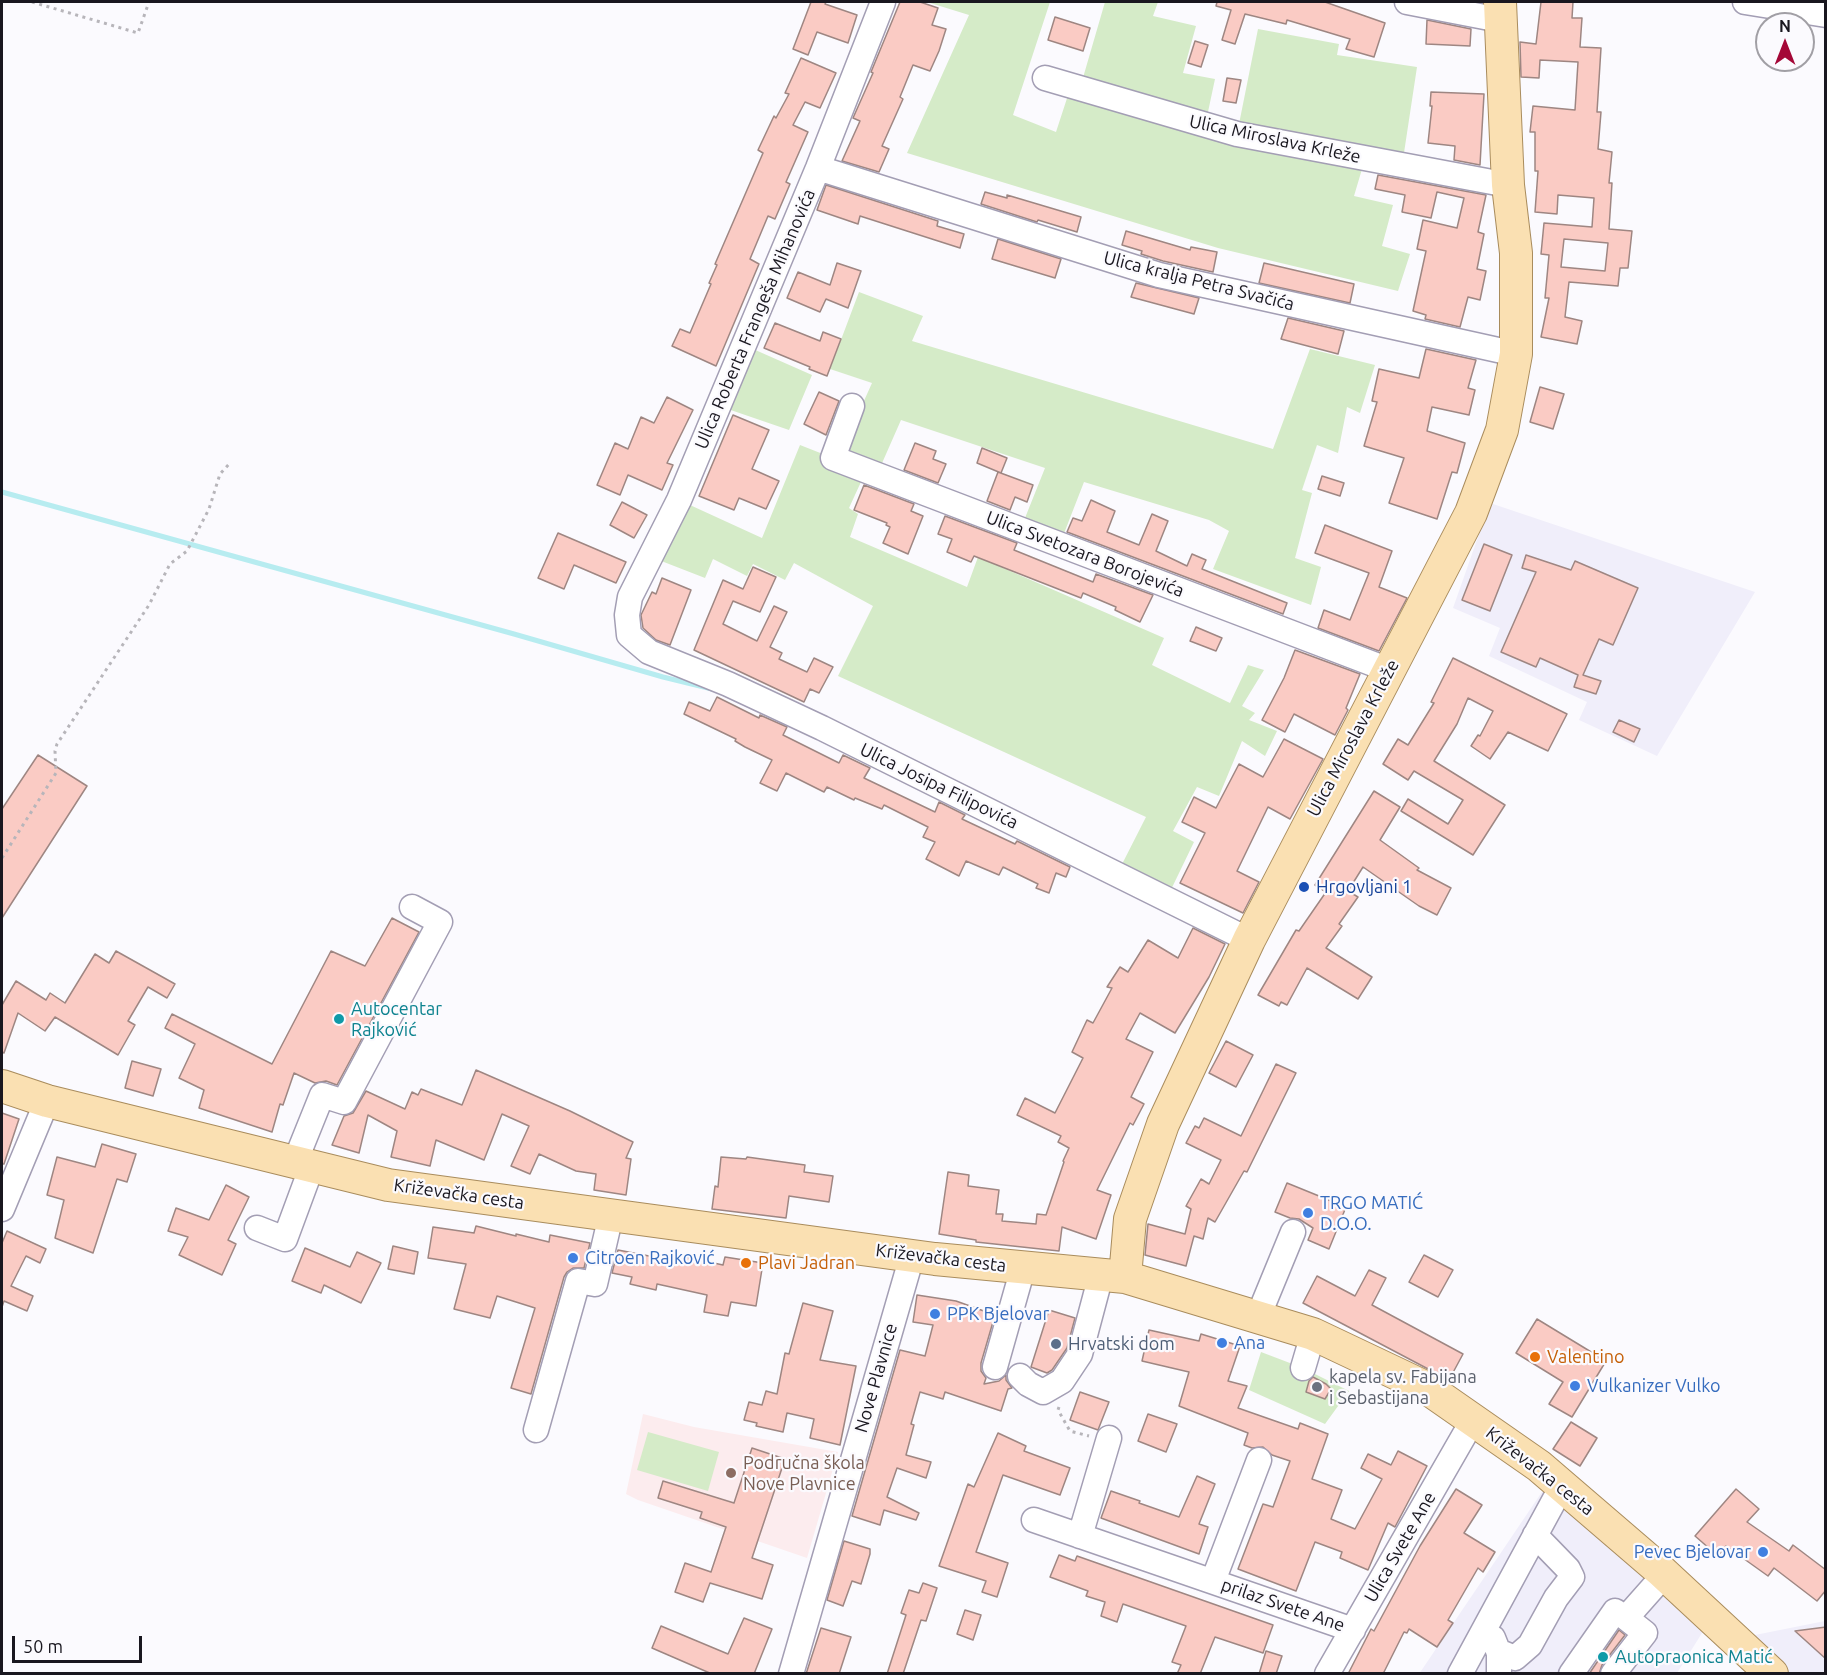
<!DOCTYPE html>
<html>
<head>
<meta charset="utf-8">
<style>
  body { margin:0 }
  #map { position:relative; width:1827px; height:1675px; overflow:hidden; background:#fbfafe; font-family:Ubuntu,sans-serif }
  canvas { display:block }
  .frame { position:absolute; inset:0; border:3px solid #19171f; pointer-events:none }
  .north { position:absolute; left:1755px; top:12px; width:60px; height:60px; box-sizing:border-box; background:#fbfafe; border:2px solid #a19fa5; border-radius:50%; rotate:0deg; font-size:16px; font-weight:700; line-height:24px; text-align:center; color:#19171f }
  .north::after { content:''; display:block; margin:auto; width:21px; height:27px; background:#a40737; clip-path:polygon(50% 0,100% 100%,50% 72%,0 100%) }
  .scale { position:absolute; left:12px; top:1636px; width:130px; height:27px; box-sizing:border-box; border:3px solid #19171f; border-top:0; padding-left:8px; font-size:18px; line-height:21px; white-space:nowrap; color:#19171f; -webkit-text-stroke:4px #fbfafe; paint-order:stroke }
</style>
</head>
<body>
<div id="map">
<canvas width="1827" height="1675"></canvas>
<div class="frame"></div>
<div class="north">N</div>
<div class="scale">50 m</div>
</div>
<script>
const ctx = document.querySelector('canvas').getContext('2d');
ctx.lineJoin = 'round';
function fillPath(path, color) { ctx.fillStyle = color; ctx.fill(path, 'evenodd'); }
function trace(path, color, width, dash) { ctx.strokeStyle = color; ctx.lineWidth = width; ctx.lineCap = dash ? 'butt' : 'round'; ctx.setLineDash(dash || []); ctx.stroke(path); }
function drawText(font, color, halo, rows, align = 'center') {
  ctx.font = font + ' Ubuntu,sans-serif'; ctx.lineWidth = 4.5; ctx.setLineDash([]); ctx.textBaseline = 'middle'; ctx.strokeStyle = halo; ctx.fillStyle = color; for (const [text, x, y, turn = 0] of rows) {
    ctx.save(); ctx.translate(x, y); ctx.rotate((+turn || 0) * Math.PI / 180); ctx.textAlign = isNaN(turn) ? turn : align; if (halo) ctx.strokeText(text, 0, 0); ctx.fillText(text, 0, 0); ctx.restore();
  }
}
const built = new Path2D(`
  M1490,503L1755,592L1657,756L1579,720L1587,702L1489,656L1500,628L1453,608Z
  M1552,1477L1712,1617L1677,1673L1419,1674Z
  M1825,1621V1673H1772L1738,1641L1755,1635Z`);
const education = new Path2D(`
  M643,1414L694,1427L838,1452L807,1558L638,1500L626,1494Z`);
const green = new Path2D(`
  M927,2H1050L1013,115L1056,132L1071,86L1080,88L1105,2H1158L1153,16L1196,26L1183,73L1215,79L1205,126L1237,134L1258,29L1339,44L1337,55L1417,67L1402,166L1365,159L1354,196L1393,205L1382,246L1410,254L1398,291L1218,248L907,153L969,15Z
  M859,292L923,316L912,341L1273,449L1310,349L1375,365L1360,413L1347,407L1338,453L1317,445L1302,490L1312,493L1295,558L1321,567L1311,605L1213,569L1229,531L1209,520L1084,482L1063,536L1023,523L1045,468L901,420L879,470L841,452L872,383L830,369Z
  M744,345L812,375L789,430L719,406Z
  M800,445L866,471L849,508L858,514L850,537L967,587L978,557L1164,638L1152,665L1230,703L1248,665L1264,670L1242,706L1255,713L1249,720L1277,731L1265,756L1242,741L1219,796L1197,787L1173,831L1194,842L1166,900L1117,874L1146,817L838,676L873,606L794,563L785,580L753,564L747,576L713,559L705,578L651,557L679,500L762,538Z
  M1261,1352L1303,1368L1349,1391L1325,1424L1249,1390Z
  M648,1432L719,1452L708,1491L637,1470Z`);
const stream = new Path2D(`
  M2,492L514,634L663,677L712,689`);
const building = new Path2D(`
  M811,2H826L825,4L857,15L848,43L817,32L808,55L793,49Z
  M900,2H920L938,8L932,25L946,29L939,51L930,71L913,65L900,97L903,99L882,146L889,149L879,172L842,161L860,121L853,118L873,73L871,72Z
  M1217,2H1325L1385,23L1374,57L1346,49L1350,39L1287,20L1286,24L1245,14L1235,44L1222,40L1231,10L1216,6Z
  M1541,2H1573L1572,18H1582L1580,47L1601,48L1597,112H1601L1598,149L1612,152L1609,183H1612L1609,229L1632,231L1628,268H1620L1618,286L1569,282L1565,317L1582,321L1577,344L1541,337L1549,298H1545L1549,255L1541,254L1544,223L1592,227L1594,198L1558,195L1557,214L1535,212L1538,171H1535V132H1530L1533,106L1575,110L1578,62L1540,60L1539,78L1521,77L1520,42L1536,44ZM1564,239L1608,243L1605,271L1561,267Z
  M1055,17L1090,28L1083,51L1048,40Z
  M1427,20L1471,29L1470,46L1426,44Z
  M1195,41L1208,45L1201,67L1188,63Z
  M801,58L836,73L820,108L805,102L793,125L808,132L786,182L790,184L775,219L768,216L750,259L759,264L716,366L672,346L680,329L690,333L711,284L709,283L717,265L715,264L763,153L758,150L774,116L776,118L789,94L785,93Z
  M1227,78L1241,80L1236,103L1223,101Z
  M1431,92L1484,94L1480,165L1454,160L1455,146L1428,143L1432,106H1430Z
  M1378,175L1486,195L1478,232L1484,234L1477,269L1486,271L1480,300L1468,297L1460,327L1425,319L1426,315L1413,311L1426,251L1417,249L1423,220L1457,228L1464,198L1437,192L1431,218L1402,212L1405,195L1375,189Z
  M826,185L938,221L937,226L964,234L960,248L860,216L858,224L817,210Z
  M985,192L1007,198V195L1081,217L1077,232L1038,220L1037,222L981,204Z
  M1126,231L1190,250L1191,247L1217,252L1213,272L1163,261L1141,254L1142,251L1122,245Z
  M998,239L1061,259L1055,278L992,259Z
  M837,263L861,271L848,308L826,299L820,312L787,298L798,272L830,285Z
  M1264,263L1354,284L1350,303L1259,283Z
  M1136,283L1199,298L1194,314L1131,297Z
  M1288,318L1344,331L1338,354L1281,339Z
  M775,323L820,341L823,332L841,339L827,376L809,369L810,367L764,348Z
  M1426,349L1476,360L1468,388L1475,390L1469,415L1432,407L1427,431L1465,443L1457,473L1452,472L1437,519L1389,503L1404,458L1364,446L1377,402L1372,401L1379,369L1419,378Z
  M1540,387L1564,394L1553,429L1530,422Z
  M819,392L839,401L826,435L804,424Z
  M667,397L693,410L667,463L673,465L662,490L628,475L620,495L597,485L615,443L628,449L641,417L654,423Z
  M733,415L769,430L752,469L779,481L766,509L739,498L734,510L699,496Z
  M915,443L936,451L933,459L946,464L938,483L904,470Z
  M982,448L1007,458L1001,473L977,463Z
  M998,472L1033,485L1027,502L1015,497L1010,510L987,501Z
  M1322,476L1344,483L1340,496L1318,489Z
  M864,485L914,504L911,511L923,516L908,554L883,543L890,527L886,525L887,523L854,510Z
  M1091,500L1115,511L1107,532L1139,545L1152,514L1168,521L1156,551L1187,566L1192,554L1206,560L1202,569L1287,603L1283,614L1067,532L1073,518L1082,521Z
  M622,502L647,515L634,538L610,525Z
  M945,516L1017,543L1014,550L1093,582L1096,574L1153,595L1140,622L1115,610L1116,607L1083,593L1081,598L974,556L971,562L947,552L952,539L938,534Z
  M1325,525L1392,551L1379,587L1407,598L1379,651L1318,628L1324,610L1350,620L1369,573L1315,553Z
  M558,533L626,562L616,583L574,565L564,589L538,578Z
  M1484,544L1512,555L1490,611L1462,600Z
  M1526,555L1571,570L1575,561L1638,588L1613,645L1599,639L1583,675L1601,681L1596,694L1574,687L1578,675L1540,658L1536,667L1501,652L1536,572L1522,568Z
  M753,567L776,577L760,612L733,601L723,624L757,641L774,606L787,612L770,647L782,653L779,659L807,672L814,658L833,667L819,693L810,689L804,702L694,650L723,580L743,589Z
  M662,578L691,590L670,645L656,640L643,628L641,615L652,592L656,594Z
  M1196,627L1222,638L1216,651L1190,641Z
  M1295,650L1360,674L1346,708L1348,710L1335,735L1294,714L1285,732L1262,720L1284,678Z
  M1453,658L1567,714L1548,751L1508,732L1490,759L1471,746L1478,735L1480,736L1493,711L1468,698L1457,724L1434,761L1505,805L1473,855L1401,811L1408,799L1448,824L1463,800L1414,771L1408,780L1383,764L1398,739L1408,745L1434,703L1431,702Z
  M717,697L759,718L760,715L787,727L783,735L839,763L843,755L870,768L864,778L935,812L939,802L965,815L962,819L1015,844L1017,841L1070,867L1066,877L1056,873L1049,893L1036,888L1038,884L1003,867L999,875L966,861L959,876L926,859L935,842L923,837L928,827L884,805L882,809L855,798L854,800L827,787L824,792L786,773L777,791L760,783L772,760L745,747L735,741L736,739L684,714L689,702L710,711Z
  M1619,720L1640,729L1634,742L1613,732Z
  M1284,739L1323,759L1290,819L1268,807L1237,871L1259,882L1243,913L1180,883L1205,833L1182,822L1194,797L1216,808L1239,764L1263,777Z
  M38,755L87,786L2,918V809Z
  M1374,791L1400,807L1380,840L1419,868L1417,870L1451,888L1437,915L1419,906L1363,867L1348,891L1358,897L1339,924L1342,926L1326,948L1372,977L1358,999L1307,968L1287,1005L1281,1002L1279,1006L1258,995L1296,930L1299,931L1326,892L1315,885Z
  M392,918L419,932L337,1085L326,1081L315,1083L294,1073L283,1105L280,1104L272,1132L199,1108L204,1090L179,1078L195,1044L165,1028L172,1014L272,1064L331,951L365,966Z
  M1193,928L1225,944L1209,977L1175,1033L1140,1013L1126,1039L1153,1052L1131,1097L1144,1104L1133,1125L1130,1123L1097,1190L1111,1195L1096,1239L1062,1227L1059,1251L976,1242V1240L939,1234L948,1172L969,1175L968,1186L999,1190L996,1214H1003L1002,1221L1036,1224L1037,1214L1046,1215L1064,1162L1063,1161L1069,1148L1058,1142L1061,1136L1017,1115L1025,1098L1055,1113L1083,1058L1072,1052L1087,1020L1093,1023L1112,988L1107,987L1120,967L1128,972L1148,940L1178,958Z
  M116,951L175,984L167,998L148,987L128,1021L135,1025L118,1055L55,1017L45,1031L18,1013L4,1053L2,1052V1005L16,981L46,1000L50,993L65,1003L95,954L109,963Z
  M1226,1041L1253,1055L1236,1087L1209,1073Z
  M132,1061L161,1069L153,1096L125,1088Z
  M1276,1064L1296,1073L1247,1172L1244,1171L1215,1222L1208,1218L1203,1239L1194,1236L1186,1266L1145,1255L1148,1224L1185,1234L1191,1209L1186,1206L1201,1179L1209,1184L1221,1160L1186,1143L1195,1126L1199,1128L1204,1118L1241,1136Z
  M476,1070L570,1111L633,1142L626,1158L631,1159L626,1195L594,1190L596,1174L576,1171L539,1154L530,1174L511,1166L529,1126L502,1114L484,1160L436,1140L430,1166L391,1157L397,1131L368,1115L359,1153L332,1145L344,1116L353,1113L366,1091L405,1109L412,1092L418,1095L421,1089L462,1105Z
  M2,1113L19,1119L4,1164H2Z
  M102,1144L136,1154L127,1182L117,1179L93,1253L55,1238L64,1200L47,1195L57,1157L95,1167Z
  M721,1157L746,1159L747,1157L805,1165L804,1172L833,1176L829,1202L789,1196L786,1218L712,1209L715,1186L718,1187Z
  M1287,1183L1346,1207L1329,1249L1308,1240L1313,1228L1299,1219L1290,1218L1275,1212Z
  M226,1185L249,1197L228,1240L236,1244L222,1275L179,1255L188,1237L168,1231L176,1208L209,1220Z
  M476,1226L516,1236V1234L549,1242L550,1235L590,1243L584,1268H573L567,1272L564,1277L531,1394L511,1388L535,1308L497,1296L490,1318L454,1309L466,1264L428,1258L433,1227L474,1233Z
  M7,1231L46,1249L40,1263L26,1256L11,1286L33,1296L27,1311L4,1301L2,1307V1243Z
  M393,1246L418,1252L414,1274L388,1269Z
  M305,1248L350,1267L357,1252L381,1263L361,1303L324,1285L321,1293L292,1281Z
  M618,1250L675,1261L677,1255L723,1265L725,1257L763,1263L756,1306L731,1302L728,1316L704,1312L707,1295L657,1284L656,1290L630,1284L632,1277L612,1273Z
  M1424,1255L1453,1270L1438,1297L1409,1282Z
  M1369,1270L1386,1278L1372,1305L1463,1354L1449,1380L1303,1303L1317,1276L1355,1296Z
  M917,1295L956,1301L995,1315L981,1363V1371L986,1378L984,1384L999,1381L1006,1375V1380L1012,1388L1008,1389L1001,1411L945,1392L943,1399L920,1392L911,1424L914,1425L906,1455L931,1462L926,1478L897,1468L887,1497L919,1513L916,1520L884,1510L880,1525L852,1516L900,1350L925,1356L933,1325L913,1322Z
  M803,1303L833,1311L820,1360L856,1366L840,1445L810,1438L814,1419L787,1413L783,1432L756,1426L757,1423L744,1420L749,1402L762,1405L766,1391L777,1394L785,1353L789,1354Z
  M1049,1310L1075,1318L1067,1348L1052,1370L1047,1373L1031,1367Z
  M1537,1319L1606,1361L1572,1417L1549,1404L1563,1382L1516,1353Z
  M1149,1330L1199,1341L1201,1334L1240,1346L1228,1381L1247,1386L1238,1408L1298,1429L1300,1423L1328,1434L1312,1479L1342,1490L1331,1519L1355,1529L1382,1479L1361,1468L1368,1454L1391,1465L1398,1451L1427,1466L1395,1527L1388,1523L1368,1570L1340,1558L1342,1552L1315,1542L1296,1591L1238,1569L1263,1504L1273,1507L1290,1461L1272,1455L1263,1447L1252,1448L1244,1445L1248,1433L1179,1406L1189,1372L1142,1361Z
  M1313,1377L1326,1384L1331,1389L1325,1399L1306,1392L1309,1381Z
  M1080,1392L1109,1402L1098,1430L1070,1420Z
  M1148,1414L1177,1424L1166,1452L1138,1441Z
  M1571,1422L1597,1438L1580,1466L1553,1449Z
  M998,1433L1026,1446L1024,1451L1070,1468L1060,1495L1003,1475L976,1552L1008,1563L997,1597L982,1592L986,1581L939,1566L968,1484L974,1487Z
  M752,1448L785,1459L752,1558L773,1565L762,1599L710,1583L703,1602L675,1592L685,1563L711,1572L726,1527L700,1518L702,1512L658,1498L663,1481L734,1503Z
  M1197,1476L1215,1484L1199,1524L1208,1527L1199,1554L1101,1518L1111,1491L1140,1501L1139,1503L1179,1517Z
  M1456,1489L1482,1505L1464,1533L1495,1552L1483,1572L1478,1568L1448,1620L1453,1623L1437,1647L1409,1629L1407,1633L1404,1632L1383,1674H1348L1371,1629L1374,1631L1420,1546Z
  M1736,1489L1759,1509L1747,1522L1789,1551L1793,1545L1826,1570V1590L1817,1601L1774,1568L1768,1576L1726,1546L1718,1556L1695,1536Z
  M844,1541L870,1549V1554L861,1584L852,1581L843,1606L827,1600Z
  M1059,1555L1075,1561L1077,1556L1273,1625L1263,1653L1215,1637L1200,1674H1177L1181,1665L1172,1662L1186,1626L1123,1604L1117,1622L1101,1616L1105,1602L1086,1596L1088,1591L1050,1577Z
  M923,1583L937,1588L926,1621L921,1620L903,1674H887L906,1615L901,1613L909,1590L919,1593Z
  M965,1610L981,1615L973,1640L957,1634Z
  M744,1618L772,1629L754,1674H712L652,1648L661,1626L728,1654Z
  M1826,1627V1659L1795,1631Z
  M821,1628L851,1637L839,1674H806Z
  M1619,1630L1625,1635L1602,1665L1599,1674H1589Z
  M1266,1651L1282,1656L1276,1674H1259Z`);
const path = new Path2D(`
  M32,2L138,33L149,2
  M2,858L56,773L55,751L57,744L149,605L170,564L187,551L209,509L220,474L229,464
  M1059,1407L1058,1410L1070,1431L1089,1436`);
const minor = new Path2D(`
  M883,2L818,168L679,500L630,597L627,615L629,635L649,652L728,684L822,728L1249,940
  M1407,2L1500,20
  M1745,2L1826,15
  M1045,78L1237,134L1508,185
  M818,168L1159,275L1516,354
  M852,406L833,458L1389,670
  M295,1162L322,1095L344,1102L440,922L412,907
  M2,1209L47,1101
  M257,1228L285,1239L312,1166
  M1258,1317L1293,1232
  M995,1367L1023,1268
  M1303,1368L1313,1334
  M1020,1376L1028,1384L1043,1392L1062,1381L1080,1354L1101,1275
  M536,1430L578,1281L595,1284L611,1215
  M1034,1520L1353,1630
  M1080,1536L1109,1438
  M1213,1581L1259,1460
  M1493,1638L1499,1653V1674
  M1498,1651L1515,1658L1530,1645L1556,1598L1572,1577L1568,1569L1535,1535
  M791,1674L912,1256
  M1327,1674L1473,1420
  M1460,1674L1562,1486
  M1571,1674L1615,1611L1626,1618
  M1613,1674L1645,1633L1626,1618L1665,1574`);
const major = new Path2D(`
  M2,1086L47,1101L388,1185L935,1259L1125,1277L1313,1334L1427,1388L1539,1466L1660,1570L1772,1674
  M1125,1277L1130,1219L1163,1124L1249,940L1471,513L1502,430L1516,354V253L1508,185L1500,2`);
const markers = [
  [1304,887,6,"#1a4fb4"],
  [339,1019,6,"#0f9aa8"],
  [1308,1213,6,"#3f7fe0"],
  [573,1258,6,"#3f7fe0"],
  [746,1263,6,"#e8710a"],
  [935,1314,6,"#3f7fe0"],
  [1222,1343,6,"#3f7fe0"],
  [1056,1344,6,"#5c6f8a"],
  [1535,1357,6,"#e8710a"],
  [1575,1386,6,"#3f7fe0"],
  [1317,1387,6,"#6b7280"],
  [731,1473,6,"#8d6e63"],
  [1763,1552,6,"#3f7fe0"],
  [1603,1657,6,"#0f9aa8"]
];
const streetNames = [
  ["Ulica Miroslava Krleže",1275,139,12],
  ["Ulica kralja Petra Svačića",1199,281,14],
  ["Ulica Roberta Frangeša Mihanovića",755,319,-67],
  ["Ulica Svetozara Borojevića",1085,554,21],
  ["Ulica Miroslava Krleže",1353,738,-62],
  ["Ulica Josipa Filipovića",939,786,26],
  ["Križevačka cesta",459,1194,8],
  ["Križevačka cesta",941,1258,7],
  ["Nove Plavnice",876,1378,-74],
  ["Križevačka cesta",1540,1471,38],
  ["Ulica Svete Ane",1400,1547,-60],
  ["prilaz Svete Ane",1283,1605,19]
];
const transitNames = [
  ["Hrgovljani 1",1316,887]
];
const cultureNames = [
  ["Autocentar",351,1009],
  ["Rajković",351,1030],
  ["Autopraonica Matić",1615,1657]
];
const shopNames = [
  ["TRGO MATIĆ",1320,1203],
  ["D.O.O.",1320,1224],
  ["Citroen Rajković",585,1258],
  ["PPK Bjelovar",947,1314],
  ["Ana",1234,1343],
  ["Vulkanizer Vulko",1587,1386],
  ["Pevec Bjelovar",1751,1552,"right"]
];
const foodNames = [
  ["Plavi Jadran",758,1263],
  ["Valentino",1547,1357]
];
const serviceNames = [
  ["Hrvatski dom",1068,1344]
];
const worshipNames = [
  ["kapela sv. Fabijana",1329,1377],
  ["i Sebastijana",1329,1398]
];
const educationNames = [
  ["Područna škola",743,1463],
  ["Nove Plavnice",743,1484]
];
fillPath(built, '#f0eefa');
fillPath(education, '#fcecee');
fillPath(green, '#d5ebc8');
trace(stream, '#b7ecf0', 5);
fillPath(building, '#facbc4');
trace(building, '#9e8682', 1.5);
trace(minor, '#a39eb4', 27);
trace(major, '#a98c5d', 34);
trace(path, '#b7b5ba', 3, [3, 4.5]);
trace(minor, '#fff', 24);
trace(major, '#fae0b2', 32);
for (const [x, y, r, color] of markers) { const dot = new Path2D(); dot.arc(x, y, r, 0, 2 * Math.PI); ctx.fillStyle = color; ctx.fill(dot); trace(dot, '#fbfafe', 2); }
drawText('18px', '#19171f', '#fbfafe', streetNames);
drawText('18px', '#164399', '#fbfafe', transitNames, 'left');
drawText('18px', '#0d838f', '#fbfafe', cultureNames, 'left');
drawText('18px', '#366cbe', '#fbfafe', shopNames, 'left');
drawText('18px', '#c56008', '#fbfafe', foodNames, 'left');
drawText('18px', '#4e5e75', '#fbfafe', serviceNames, 'left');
drawText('18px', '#5b616d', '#fbfafe', worshipNames, 'left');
drawText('18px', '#785e54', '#fbfafe', educationNames, 'left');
</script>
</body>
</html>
